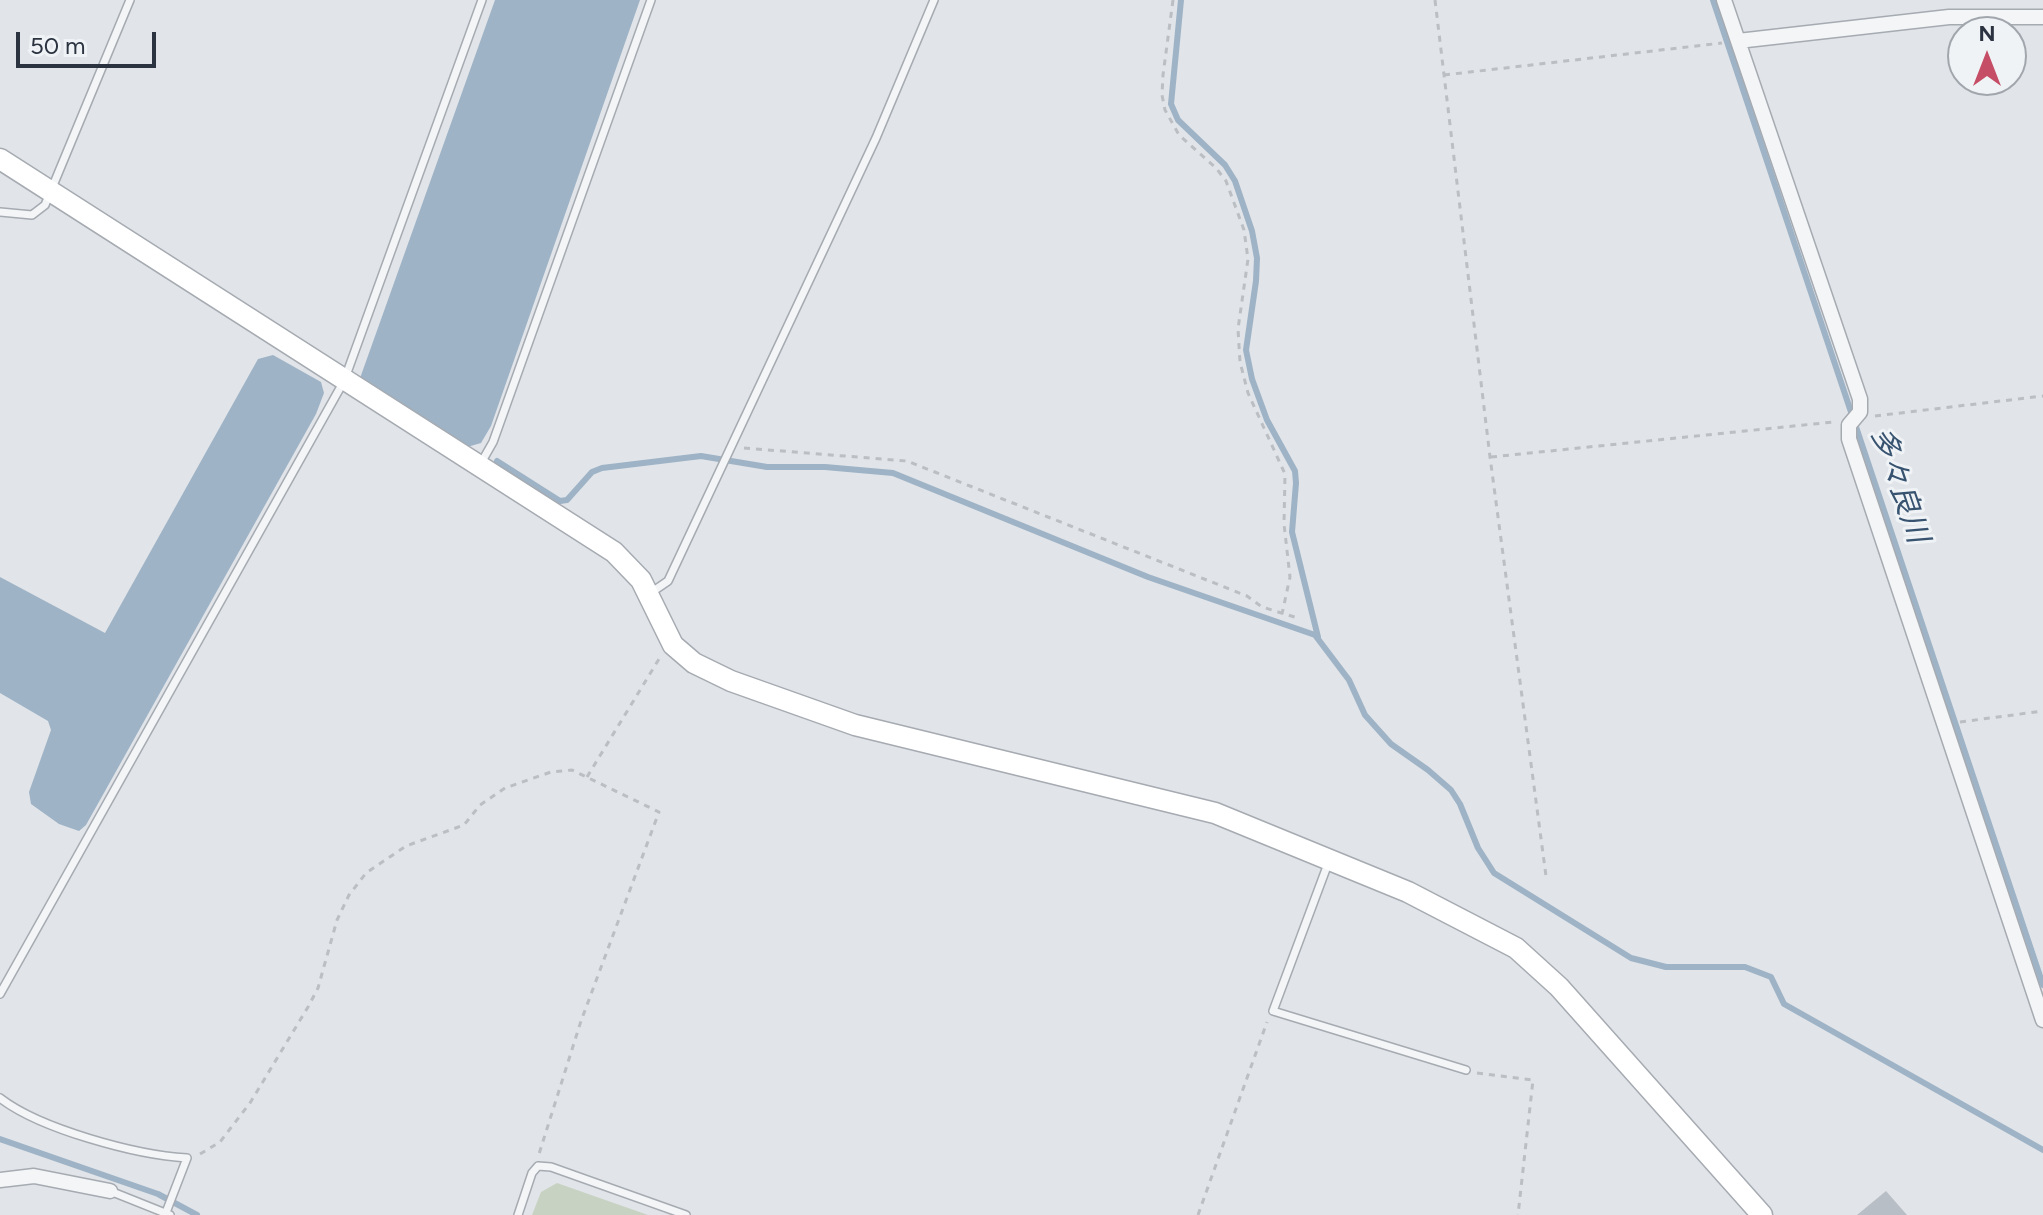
<!DOCTYPE html>
<html>
<head>
<meta charset="utf-8">
<style>
  body { margin:0 }
  #map { position:relative; width:2043px; height:1215px; overflow:hidden; background:#e1e4e8; font-family:Figtree,sans-serif }
  canvas { display:block }
  .north { position:absolute; left:1947px; top:16px; width:80px; height:80px; box-sizing:border-box; background:#f0f3f6; border:2px solid #a1a6ad; border-radius:50%; rotate:0deg; font-size:22px; font-weight:700; line-height:32px; text-align:center; color:#2a333f }
  .north::after { content:''; display:block; margin:auto; width:28px; height:36px; background:#c54e66; clip-path:polygon(50% 0,100% 100%,50% 72%,0 100%) }
  .scale { position:absolute; left:16px; top:32px; width:140px; height:36px; box-sizing:border-box; border:4px solid #2a333f; border-top:0; padding-left:10px; font-size:24px; line-height:28px; white-space:nowrap; color:#2a333f; -webkit-text-stroke:6px #f0f3f6; paint-order:stroke }
</style>
</head>
<body>
<div id="map">
<canvas width="2043" height="1215"></canvas>
<div class="north">N</div>
<div class="scale">50 m</div>
</div>
<script>
const ctx = document.querySelector('canvas').getContext('2d');
ctx.lineJoin = 'round';
function fillPath(path, color) { ctx.fillStyle = color; ctx.fill(path, 'evenodd'); }
function trace(path, color, width, dash) { ctx.strokeStyle = color; ctx.lineWidth = width; ctx.lineCap = dash ? 'butt' : 'round'; ctx.setLineDash(dash || []); ctx.stroke(path); }
function drawText(font, color, halo, rows, align = 'center') {
  ctx.font = font + ' Figtree,"Noto Sans JP",sans-serif'; ctx.lineWidth = 6; ctx.setLineDash([]); ctx.textBaseline = 'middle'; ctx.strokeStyle = halo; ctx.fillStyle = color; for (const [text, x, y, turn = 0] of rows) {
    ctx.save(); ctx.translate(x, y); ctx.rotate((+turn || 0) * Math.PI / 180); ctx.textAlign = isNaN(turn) ? turn : align; if (halo) ctx.strokeText(text, 0, 0); ctx.fillText(text, 0, 0); ctx.restore();
  }
}
const green = new Path2D(`
  M557,1183L648,1215H532L541,1192Z`);
const water = new Path2D(`
  M495,0H640L491,426L481,443L467,447L359,381Z
  M273,355L321,382L324,393L316,414L86,825L79,831L59,824L31,804L29,792L51,730L48,721L0,693V577L105,633L258,359Z`);
const stream = new Path2D(`
  M1181,0L1171,104L1178,120L1225,165L1235,181L1252,231L1257,258L1256,281L1246,350L1252,379L1267,420L1295,471L1296,483L1292,532L1318,637
  M1713,0L2043,985
  M497,461L560,501L567,500L592,472L602,468L701,456L767,467H825L893,473L1148,577L1315,635L1349,680L1365,715L1391,744L1428,770L1451,790L1460,804L1478,848L1494,873L1631,958L1666,967H1745L1771,977L1784,1004L2043,1150
  M0,1139L158,1194L197,1215`);
const building = new Path2D(`
  M1886,1191L1907,1215H1857Z`);
const path = new Path2D(`
  M1173,0L1163,75L1162,95L1165,110L1179,135L1216,168L1226,181L1244,230L1248,259L1238,329L1240,362L1248,393L1285,474L1284,524L1290,577L1282,614
  M1435,0L1490,457L1546,876
  M1444,75L1722,43
  M1875,416L2043,396
  M744,448L907,461L1247,596L1262,607L1298,618
  M1491,457L1833,422
  M1960,722L2043,711
  M587,777L659,659
  M1477,1073L1533,1080L1518,1215
  M200,1154L220,1142L250,1103L308,1007L318,988L337,920L349,895L366,873L406,846L464,825L480,805L505,788L551,772L572,770L659,812L581,1021L539,1154
  M1198,1215L1267,1022`);
const lane = new Path2D(`
  M0,212L32,215L45,205L130,0
  M481,463L493,442L651,0
  M649,594L668,581L876,138L934,0
  M1329,861L1273,1011L1466,1070
  M0,994L344,381L482,0
  M0,1098C40,1129 136,1155 187,1158L165,1215
  M110,1191L170,1215
  M518,1215L532,1173L538,1166L551,1167L686,1215`);
const street = new Path2D(`
  M1724,0L1860,399V412L1849,425V439L2043,1020
  M1738,41L1949,17H2043
  M0,1180L34,1176L110,1191`);
const secondary = new Path2D(`
  M0,159L614,552L641,580L673,645L694,663L731,681L855,725L1215,813L1408,892L1516,948L1559,987L1762,1215`);
const waterNames = [
  ["多々良川",1899,485,71]
];
fillPath(green, '#c7d2c2');
fillPath(water, '#9eb3c6');
trace(stream, '#9eb3c6', 6);
fillPath(building, '#b8bec5');
trace(lane, '#a6abb2', 10);
trace(street, '#a6abb2', 17);
trace(secondary, '#a6abb2', 23);
trace(path, '#bbbfc3', 3, [6, 6]);
trace(lane, '#f3f5f7', 7);
trace(street, '#f3f5f7', 14);
trace(secondary, '#fff', 20);
drawText('italic 30px', '#375370', '#f0f3f6', waterNames);
</script>
</body>
</html>
